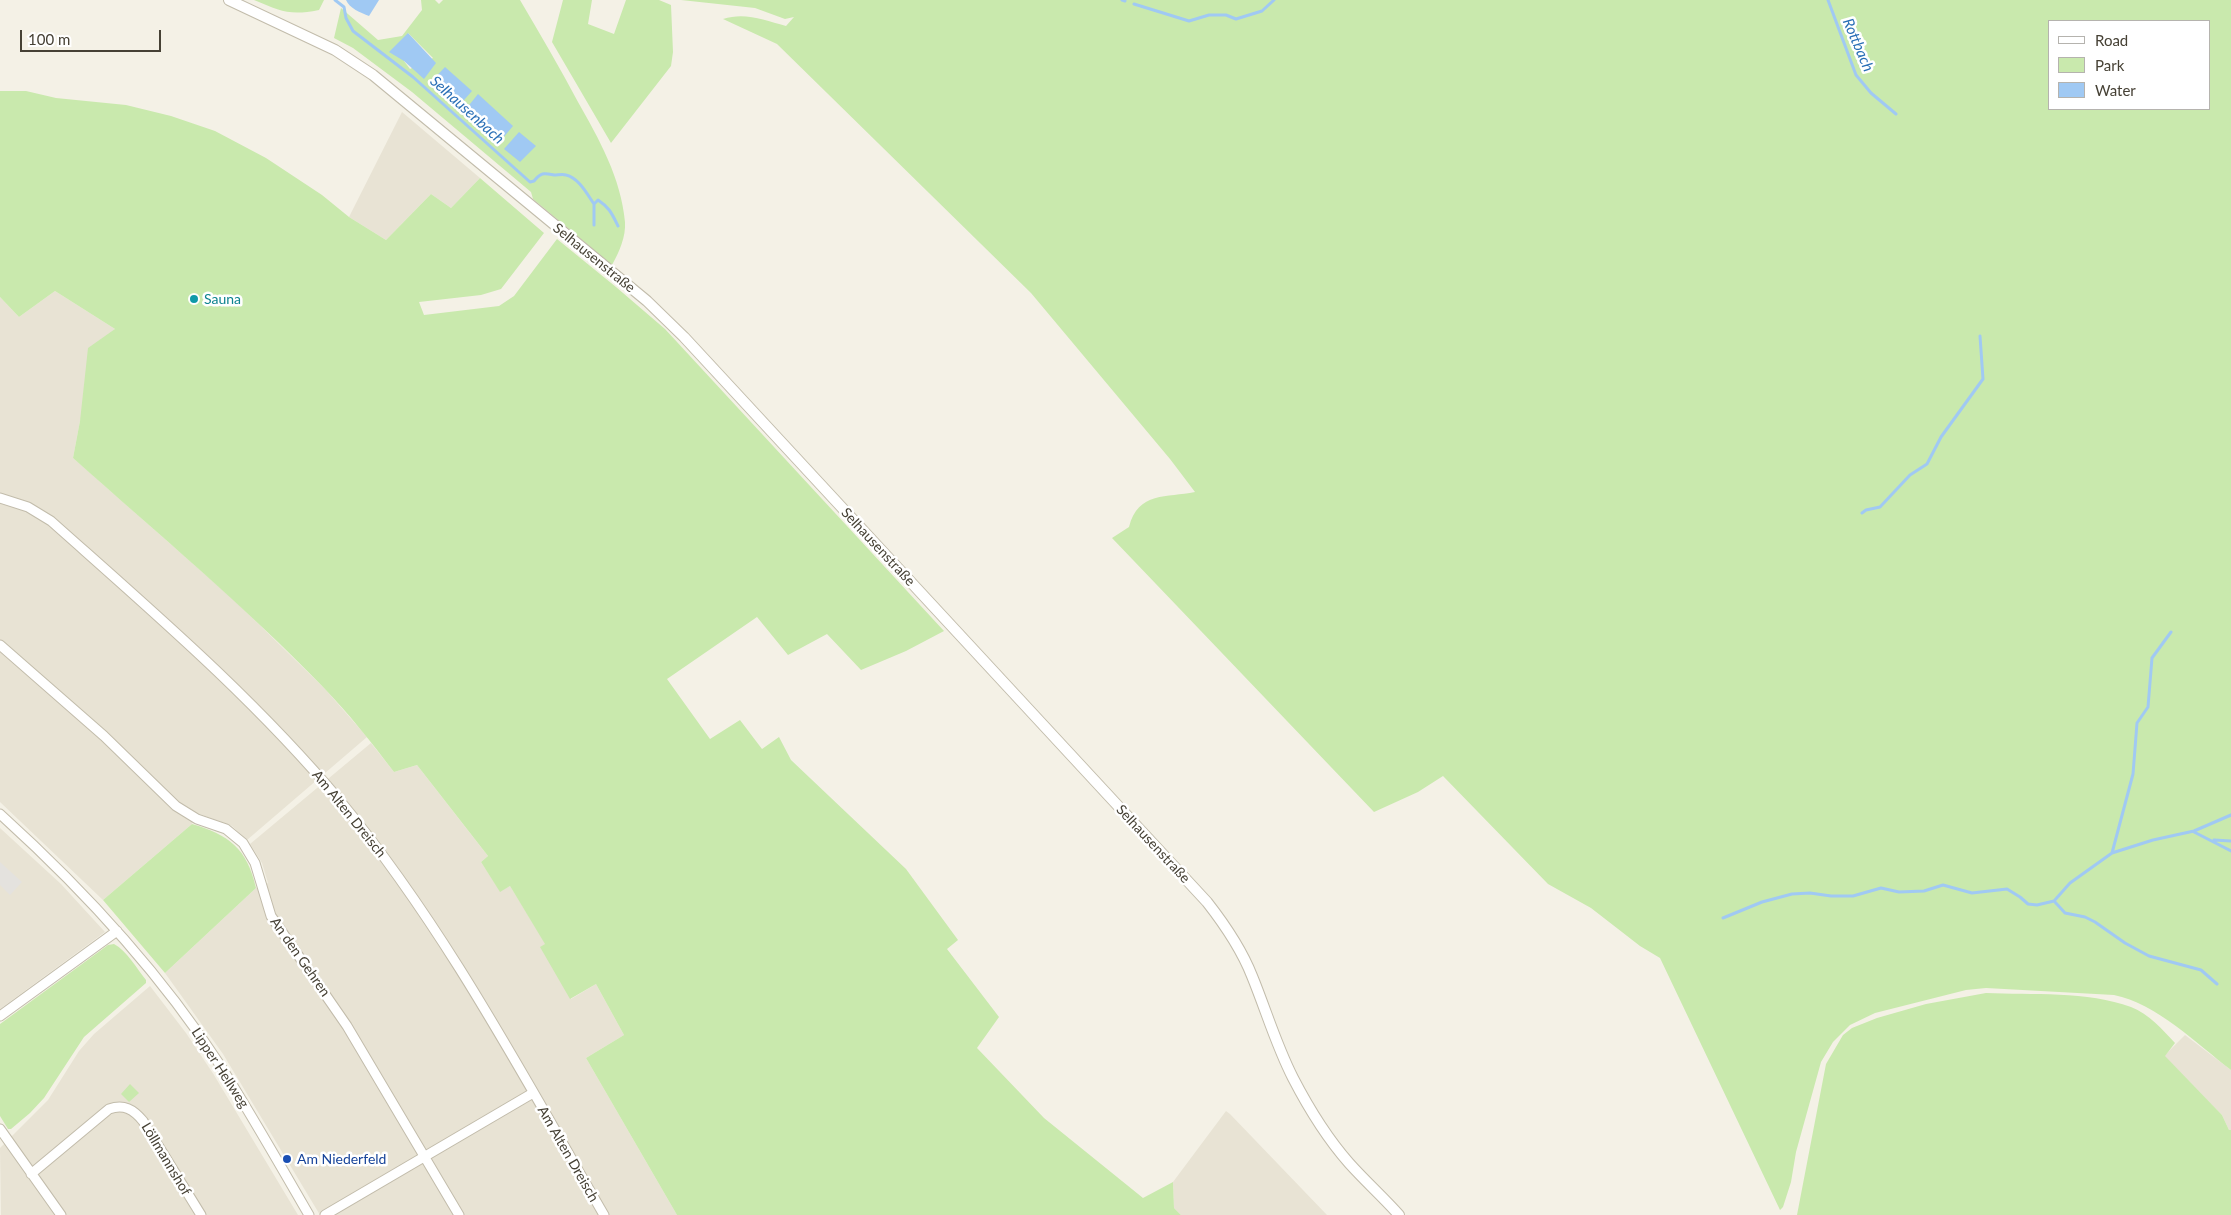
<!DOCTYPE html>
<html>
<head>
<meta charset="utf-8">
<style>
  body { margin:0 }
  #map { position:relative; width:2231px; height:1215px; overflow:hidden; background:#f4f1e6; font-family:Lato,sans-serif }
  canvas { display:block }
  .legend { position:absolute; left:2048px; top:20px; width:162px; height:90px; box-sizing:border-box; background:#fff; border:1px solid #b5b3ae; margin:0; padding:6px 9px; list-style:none; font-size:15px; color:#464135 }
  .legend li { display:flex; align-items:center; gap:10px; height:25px }
  .legend b { width:25px; border:1px solid #b5b3ae }
  .scale { position:absolute; left:20px; top:30px; width:141px; height:22px; box-sizing:border-box; border:2px solid #464135; border-top:0; padding-left:6px; font-size:15px; line-height:18px; white-space:nowrap; color:#464135; -webkit-text-stroke:4px #fff; paint-order:stroke }
</style>
</head>
<body>
<div id="map">
<canvas width="2231" height="1215"></canvas>
<ul class="legend">
<li><b style="height:6px;background:#fff"></b>Road</li>
<li><b style="height:14px;background:#c9e9ad"></b>Park</li>
<li><b style="height:14px;background:#a0c9f3"></b>Water</li>
</ul>
<div class="scale">100 m</div>
</div>
<script>
const ctx = document.querySelector('canvas').getContext('2d');
ctx.lineJoin = 'round';
function fillPath(path, color) { ctx.fillStyle = color; ctx.fill(path, 'evenodd'); }
function trace(path, color, width, dash) { ctx.strokeStyle = color; ctx.lineWidth = width; ctx.lineCap = dash ? 'butt' : 'round'; ctx.setLineDash(dash || []); ctx.stroke(path); }
function drawText(font, color, halo, rows, align = 'center') {
  ctx.font = font + ' Lato,sans-serif'; ctx.lineWidth = 5; ctx.setLineDash([]); ctx.textBaseline = 'middle'; ctx.strokeStyle = halo; ctx.fillStyle = color; for (const [text, x, y, turn = 0] of rows) {
    ctx.save(); ctx.translate(x, y); ctx.rotate((+turn || 0) * Math.PI / 180); ctx.textAlign = isNaN(turn) ? turn : align; if (halo) ctx.strokeText(text, 0, 0); ctx.fillText(text, 0, 0); ctx.restore();
  }
}
const residential = new Path2D(`
  M402,112L480,178L451,208L431,194L386,240L349,217Z
  M55,291L115,329L80,421L73,458L233,599L325,689L367,737L247,840L232,826L197,813L192,824L103,900L0,802V297L19,317Z
  M371,743L394,772L417,765L473,837L488,856L481,862L500,891L510,886L546,944L541,947L571,999L596,984L624,1035L586,1058L677,1215H320L223,1054L165,973L256,888L268,883L262,863L250,844Z
  M0,828L61,884L105,932L0,1009Z
  M150,986L186,1033L214,1075L298,1215H1L0,1148L48,1100L79,1051L94,1034Z
  M2185,1035L2231,1070V1130H2229L2222,1115L2164,1056Z
  M1226,1111L1230,1114L1327,1215H1181L1174,1208L1173,1182Z`);
const green = new Path2D(`
  M254,0H324L319,10C289,16 281,11 254,0Z
  M421,0H435L439,4L443,0H520C540,34 560,68 578,102C599,139 621,178 625,222C626,237 619,252 612,265L533,199L531,192L412,92L353,48L334,38L341,8L378,40L402,36L422,10ZM408,33L433,58L410,69L404,61Z
  M563,0H592L588,24L614,34L626,0H659L671,5L673,52L671,66L611,143L552,42Z
  M681,0H2231V1070C2197,1044 2156,1003 2114,995L1986,988L1966,990L1875,1013L1850,1025L1833,1042L1821,1062L1796,1152L1791,1182L1783,1207L1780,1210L1660,958L1640,946L1591,908L1548,884L1443,776L1418,792L1374,812L1112,538L1129,527C1138,491 1167,498 1195,492L1170,459L1031,293L777,44L723,19C745,12 764,20 786,26L794,17L785,19L755,8ZM2210,21V109H2050V21Z
  M0,91H26L56,98L126,105L171,116L215,131L266,158L322,195L349,217L386,240L431,194L451,208L480,178L544,233L501,289L481,295L419,302L424,315L499,306L514,296L557,239L616,287L665,329L944,631L906,651L861,670L827,634L788,655L757,617L667,679L710,739L740,720L762,749L779,737L791,760L906,869L958,940L947,949L999,1017L977,1048L1044,1118L1143,1198L1173,1182L1174,1208L1181,1215H677L586,1058L624,1035L596,984L570,999L540,947L545,944L510,886L500,892L481,862L488,856L417,765L394,772C372,743 349,714 324,688C245,606 158,534 73,458L80,421L88,348L115,329L55,291L19,317L0,297Z
  M192,824C229,835 247,848 256,888L165,973L103,900Z
  M114,944C127,951 137,969 146,980V983L84,1037L44,1098L30,1113L11,1129H8L0,1116V1024L108,945Z
  M1986,993C2031,995 2088,991 2131,1007C2149,1014 2163,1030 2175,1043L2165,1056L2222,1115L2229,1130H2231V1215H1797L1826,1064L1843,1035L1852,1028L1877,1018L1926,1004Z
  M130,1084L139,1093L129,1102L121,1094Z`);
const parking = new Path2D(`
  M0,862L22,882L10,895L0,885Z`);
const water = new Path2D(`
  M346,0H379L369,16C361,13 349,8 346,0Z
  M408,33L436,63L424,79L404,61L389,52Z
  M445,67L472,91L457,108L429,84Z
  M478,94L513,126L497,145L462,114Z
  M519,132L536,146L520,162L504,149Z`);
const stream = new Path2D(`
  M335,0L344,7L346,18L353,31L413,77L530,182L534,181C541,172 544,173 554,175C558,175 563,174 566,175C579,178 587,194 594,204L598,200C610,208 612,214 618,226
  M1122,0L1125,1
  M1828,0L1856,75L1871,93L1896,114
  M1134,4L1189,21L1209,15H1226L1236,19L1262,11L1274,0
  M594,204V225
  M1862,513L1866,510L1880,507L1910,475L1927,464L1941,437L1983,379L1980,336
  M2194,832L2231,851
  M2214,840L2231,841
  M2112,853L2133,774L2137,723L2148,707L2152,658L2171,632
  M2054,901L2065,913L2085,917L2095,922L2125,943L2149,956L2201,970L2217,984
  M1723,918L1762,902L1792,894L1810,893L1831,896H1853L1881,888L1899,892L1924,891L1943,885L1972,893L2007,889L2020,897L2028,904L2037,905L2054,901L2070,883L2112,853L2153,840L2194,831L2231,815`);
const minor = new Path2D(`
  M0,498L28,507L51,521C152,611 254,698 341,802C445,928 522,1074 604,1215
  M0,645L104,736L176,806L197,819L226,829L243,843L255,863L271,916L347,1026L459,1215
  M0,814C83,889 159,971 220,1065C251,1114 280,1165 309,1215
  M0,1016L117,931
  M0,1129L61,1215
  M31,1174L109,1109C124,1104 133,1109 143,1121L201,1215
  M325,1215L533,1093`);
const tertiary = new Path2D(`
  M229,0L335,50L373,75L647,301L684,337L1207,902C1225,925 1241,948 1252,976C1266,1010 1276,1045 1293,1078C1308,1107 1327,1138 1349,1163C1365,1181 1383,1197 1399,1215`);
const markers = [
  [194,299,5,"#0f9aa8"],
  [287,1159,5,"#1a4fb4"]
];
const streetNames = [
  ["Selhausenstraße",594,258,39],
  ["Selhausenstraße",878,547,47],
  ["Am Alten Dreisch",349,814,51],
  ["Selhausenstraße",1153,844,47],
  ["An den Gehren",300,957,55],
  ["Lipper Hellweg",220,1068,57],
  ["Am Alten Dreisch",568,1154,60],
  ["Löllmannshof",166,1159,59]
];
const cultureNames = [
  ["Sauna",204,299]
];
const transitNames = [
  ["Am Niederfeld",297,1159]
];
const waterNames = [
  ["Rottbach",1858,45,67],
  ["Selhausenbach",467,110,42]
];
fillPath(residential, '#e8e3d4');
fillPath(green, '#c9e9ad');
fillPath(parking, '#e4e2de');
fillPath(water, '#a0c9f3');
trace(stream, '#a0c9f3', 3);
trace(minor, '#c2bcab', 11);
trace(tertiary, '#c2bcab', 12);
trace(minor, '#fff', 9);
trace(tertiary, '#fff', 10);
for (const [x, y, r, color] of markers) { const dot = new Path2D(); dot.arc(x, y, r, 0, 2 * Math.PI); ctx.fillStyle = color; ctx.fill(dot); trace(dot, '#fff', 2); }
drawText('14px', '#464135', '#fff', streetNames);
drawText('14px', '#0d838f', '#fff', cultureNames, 'left');
drawText('14px', '#164399', '#fff', transitNames, 'left');
drawText('italic 15px', '#2a6fb6', '#fff', waterNames);
</script>
</body>
</html>
